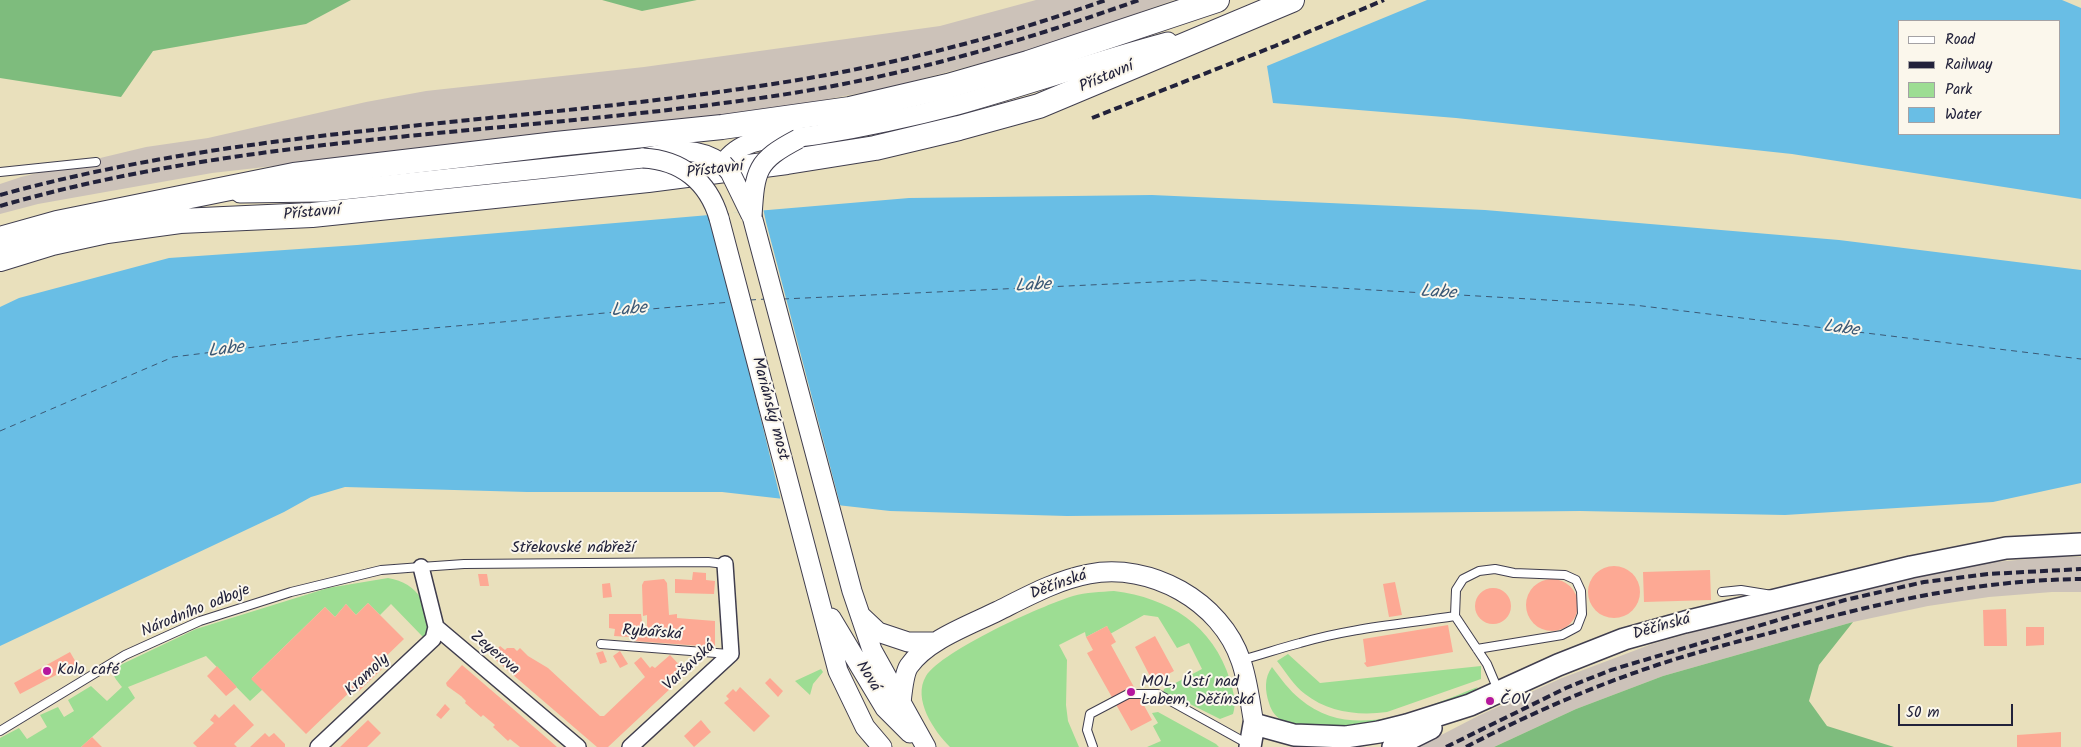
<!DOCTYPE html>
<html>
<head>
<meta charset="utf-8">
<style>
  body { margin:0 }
  #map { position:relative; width:2081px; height:747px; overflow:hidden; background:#e9e0bc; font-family:Kalam,sans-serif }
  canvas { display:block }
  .legend { position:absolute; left:1898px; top:20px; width:162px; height:115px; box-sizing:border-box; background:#fbf7ec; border:1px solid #a4a2a5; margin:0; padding:6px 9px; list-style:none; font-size:15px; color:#22223b }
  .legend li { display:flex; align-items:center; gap:10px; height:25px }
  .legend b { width:25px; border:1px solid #a4a2a5 }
  .scale { position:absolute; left:1898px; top:704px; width:115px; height:22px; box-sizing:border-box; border:2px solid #22223b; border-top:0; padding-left:6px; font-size:15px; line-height:18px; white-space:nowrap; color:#22223b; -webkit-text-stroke:4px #fbf7ec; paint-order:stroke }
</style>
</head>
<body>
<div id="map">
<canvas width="2081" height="747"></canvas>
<ul class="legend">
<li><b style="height:6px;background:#fff"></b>Road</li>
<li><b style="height:6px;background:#22223b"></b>Railway</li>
<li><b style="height:14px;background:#9ddd93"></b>Park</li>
<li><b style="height:14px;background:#69bee5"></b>Water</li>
</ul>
<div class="scale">50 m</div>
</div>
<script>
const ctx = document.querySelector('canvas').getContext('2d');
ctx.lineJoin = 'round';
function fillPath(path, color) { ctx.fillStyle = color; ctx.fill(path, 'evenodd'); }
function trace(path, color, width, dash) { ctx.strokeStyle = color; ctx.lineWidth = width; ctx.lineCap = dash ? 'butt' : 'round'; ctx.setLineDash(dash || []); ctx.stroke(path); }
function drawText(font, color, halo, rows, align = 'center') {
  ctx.font = font + ' Kalam,sans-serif'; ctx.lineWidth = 4; ctx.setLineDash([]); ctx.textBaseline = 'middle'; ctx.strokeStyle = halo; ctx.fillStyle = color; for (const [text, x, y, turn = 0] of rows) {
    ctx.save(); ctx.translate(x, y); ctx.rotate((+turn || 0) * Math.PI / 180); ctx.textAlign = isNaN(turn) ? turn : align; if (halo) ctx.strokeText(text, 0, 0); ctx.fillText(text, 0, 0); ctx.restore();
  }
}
const industrial = new Path2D(`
  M1036,0H1174L1079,34L1012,55L887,88L770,110L212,173L38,204L0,214V184L21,177L146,147L208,138L366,102L426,91L644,67L940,26Z
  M2050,557H2081V592H2052L1989,597L1928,606L1853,622L1663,676L1576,709L1494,747H1418L1480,715L1562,678L1652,644L1845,589L1985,563Z`);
const green = new Path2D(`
  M388,578C419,583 430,606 428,636L423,637L391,604L380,615L368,603L356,615L346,604L335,617L325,607L252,678L263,689L250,701L206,656L128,687L135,698L81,747H0V738L19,728L27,739L47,727L40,715L58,707L64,717L74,711L68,700L91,686L107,701L122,687C117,680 110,675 116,667L196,629L328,588Z
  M1114,591C1169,598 1213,625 1230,680C1233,691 1237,702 1233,714L1220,719L1174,696L1163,693L1164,689L1202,669L1189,643L1177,648L1158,617L1144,615L1110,634L1107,626L1086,637L1085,632L1059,645L1067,660L1066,705L1068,721L1079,747H950C934,731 912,699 926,676C943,650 1041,606 1073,596C1086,592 1101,592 1114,591Z
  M1288,654L1320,683L1481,666V679L1387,712C1358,716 1328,712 1305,694C1294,686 1286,672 1277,661Z
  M1272,667C1281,679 1289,690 1300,699C1353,744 1423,708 1478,687L1474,691C1419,714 1366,738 1304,727C1289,724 1274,721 1269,703C1265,691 1264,678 1272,667Z
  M821,669L823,672L813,684L810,695L795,681Z
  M1158,712L1216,744L1219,747H1147L1161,741L1153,726L1158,723L1152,713Z`);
const forest = new Path2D(`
  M0,0H351L306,24L153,51L121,97L0,78Z
  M602,0H697L642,11Z
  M1853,622L1819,665L1809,701L1827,726L1894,747H1494L1576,709L1663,676Z`);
const water = new Path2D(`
  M1427,0H2062L2081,8V199L1792,154L1456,118L1273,103L1267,66ZM2060,21V134H1900V21Z
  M1152,195L1485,210L1839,240L2081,270V483L1993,502L1785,515L1580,511L1067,516L890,511L722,492H527L345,487L311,497L284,512L0,646V307L19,298L169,258L357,245L909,198Z`);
const pier = new Path2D(`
  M763,208L766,222L841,508L781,501L715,232L708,213L730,211L731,213L739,212L738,210Z`);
const ferry = new Path2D(`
  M783,299L1199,280L1634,305L2081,359
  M750,300L766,299
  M0,431L173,357L353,335L731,302`);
const building = new Path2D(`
  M1588 592a26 26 0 1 1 52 0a26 26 0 1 1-52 0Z
  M1710,570L1711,600L1644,602L1643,572Z
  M693,572L706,573V580L715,581L714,594L675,593V579L692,580Z
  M478,574H487L489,586H480Z
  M664,579L667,583L669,615L677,614V618L715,621V647L633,641V629H631V637L614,636L615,629L609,628V614H641L643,629H647V615L643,616L642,585L644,581Z
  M1526 605a26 26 0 1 1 52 0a26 26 0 1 1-52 0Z
  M1395,582L1402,615L1389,617L1383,584Z
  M610,583L612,597L603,598L602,584Z
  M1475 606a18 18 0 1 1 36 0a18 18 0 1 1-36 0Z
  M368,603L404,639L378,664L382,669L359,691L355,687L306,734L251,679L325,607L335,617L346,604L356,615Z
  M2006,609L2007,646H1984L1983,610Z
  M1448,625L1453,652L1367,667L1364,663L1366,662L1363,639Z
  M1107,626L1116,642L1111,645L1152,720L1131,731L1087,653L1093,650L1086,637Z
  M2026,627H2044V645L2026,646Z
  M1155,636L1174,671L1153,682L1135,647Z
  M500,646L505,650L507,648H514L517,651L520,648L528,656L548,668L600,716H604L645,677L634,663L641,657L650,668L652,666L655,668L670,655L687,673L608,747H597L491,656Z
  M603,651L607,662L600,664L596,653Z
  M620,651L628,664L620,668L613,656Z
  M70,652L77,664L20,694L14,683Z
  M462,665L519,714L557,747H520L510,739L508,741L493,727L495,725L483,715L481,717L465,703L466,701L461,696L447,686L446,683Z
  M217,666L237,687L226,696L207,676Z
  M770,678L783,691L778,697L765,683Z
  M740,687L770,716L754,732L724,703L729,699L726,696L733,689L736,692Z
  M234,704L254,725L234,744L237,747H197L193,743L214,723L210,720L215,714L219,718Z
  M445,704L450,709L441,719L436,715Z
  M368,720L381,733L367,747H340Z
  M701,720L711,732L694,747L684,736Z
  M2061,732V747H2017V735Z
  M265,733L269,737L274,733L285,744V747H250Z
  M92,737L102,747H81Z`);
const service = new Path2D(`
  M0,172L96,162
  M1722,592L1741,590L1772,595
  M601,644L729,654
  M1477,649L1562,635L1577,627L1582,614L1581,591L1576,580L1565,575L1514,573L1495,569L1479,571L1463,579L1456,590L1455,616L1487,664L1498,690
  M1241,660C1261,655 1280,648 1300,643C1350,628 1404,624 1455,616
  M0,731L125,655L200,621L291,592L381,570L421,567L464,564L708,562L725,564
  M1093,747L1087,730L1090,714L1128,694H1158L1248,744`);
const minor = new Path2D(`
  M421,567L436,627L578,747
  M318,747L433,639L436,627
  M630,747L731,654L725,564`);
const tertiary = new Path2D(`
  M240,193L322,192L643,158C675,151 694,145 723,164C745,132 782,141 816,135C864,127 911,117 957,105C1028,85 1097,61 1168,42
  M752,216L852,591L872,650L926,747
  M719,218L838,671L865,727L882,747
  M861,616L878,632L908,642H934
  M831,618L885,708L910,733
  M901,703C902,694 904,673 909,666C927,640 970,625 998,611C1028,596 1057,580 1089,574C1150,562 1221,601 1241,661C1248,681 1250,703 1254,724`);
const secondary = new Path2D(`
  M1250,747L1254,724L1294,735L1346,737L1379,732L1407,725L1470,705L1558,665L1624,639L1685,622L1911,567L2006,548L2081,544
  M1393,747L1431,728`);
const primary = new Path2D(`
  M0,239L57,223L294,175L556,144L722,127L850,109L948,86L1028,63L1217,0
  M0,259L52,243L107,231L180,221L312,215L648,180L787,162L875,148L959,128L1039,106L1292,0`);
const rail = new Path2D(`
  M1092,118L1275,46L1384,0
  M0,195C250,126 511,125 766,85C881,68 996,39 1106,0
  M0,206C249,134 512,135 767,97C893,79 1019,43 1139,0
  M1446,747L1566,688L1611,670L1845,600L1924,582L1988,574L2081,569
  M1466,747C1527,715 1591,687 1657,665C1696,652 1737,642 1777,631C1877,603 1977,580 2081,579`);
const tertiaryBridge = new Path2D(`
  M643,158C681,160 708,181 719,218
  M723,164L730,172L751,215
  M752,216C755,170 756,161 798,139`);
const markers = [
  [47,671,5,"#b5179e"],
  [1131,692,5,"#b5179e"],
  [1490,701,5,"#b5179e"]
];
const streetNames = [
  ["Přístavní",1107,78,-23],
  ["Přístavní",715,171,-7],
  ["Přístavní",312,214,-5],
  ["Mariánský most",769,409,75],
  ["Střekovské nábřeží",573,549],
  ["Děčínská",1059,586,-20],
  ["Národního odboje",196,612,-22],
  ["Děčínská",1662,628,-16],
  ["Rybářská",652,634,4],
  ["Zeyerova",494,654,40],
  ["Varšavská",690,667,-43],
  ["Kramoly",368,676,-43],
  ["Nová",867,677,58]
];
const poiNames = [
  ["Kolo café",57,671],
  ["MOL, Ústí nad",1141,683],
  ["Labem, Děčínská",1141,701],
  ["ČOV",1500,701]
];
const waterNames = [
  ["Labe",1033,287,-3],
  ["Labe",1438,294,3],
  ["Labe",629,311,-5],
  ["Labe",1841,330,7],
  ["Labe",226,351,-7]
];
fillPath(industrial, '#ccc2b9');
fillPath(green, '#9ddd93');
fillPath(forest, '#7ebc7d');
fillPath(water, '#69bee5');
fillPath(pier, '#e9e0bc');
trace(ferry, '#3b5976', 1, [6, 5]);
fillPath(building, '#fda994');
trace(service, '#403e4e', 10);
trace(minor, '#403e4e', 18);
trace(tertiary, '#403e4e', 21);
trace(secondary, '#403e4e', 24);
trace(primary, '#403e4e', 26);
trace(service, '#fff', 8);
trace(minor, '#fff', 15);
trace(tertiary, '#fff', 19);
trace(secondary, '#fff', 21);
trace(primary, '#fff', 24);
trace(rail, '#22223b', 4, [8, 4]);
trace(tertiaryBridge, '#403e4e', 21, []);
trace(tertiaryBridge, '#fff', 19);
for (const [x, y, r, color] of markers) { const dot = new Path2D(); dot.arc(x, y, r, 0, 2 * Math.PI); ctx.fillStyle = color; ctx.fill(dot); trace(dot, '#fbf7ec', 2); }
drawText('16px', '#22223b', '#fbf7ec', streetNames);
drawText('16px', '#22223b', '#fbf7ec', poiNames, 'left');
drawText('italic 18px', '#3b5976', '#fbf7ec', waterNames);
</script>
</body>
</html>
